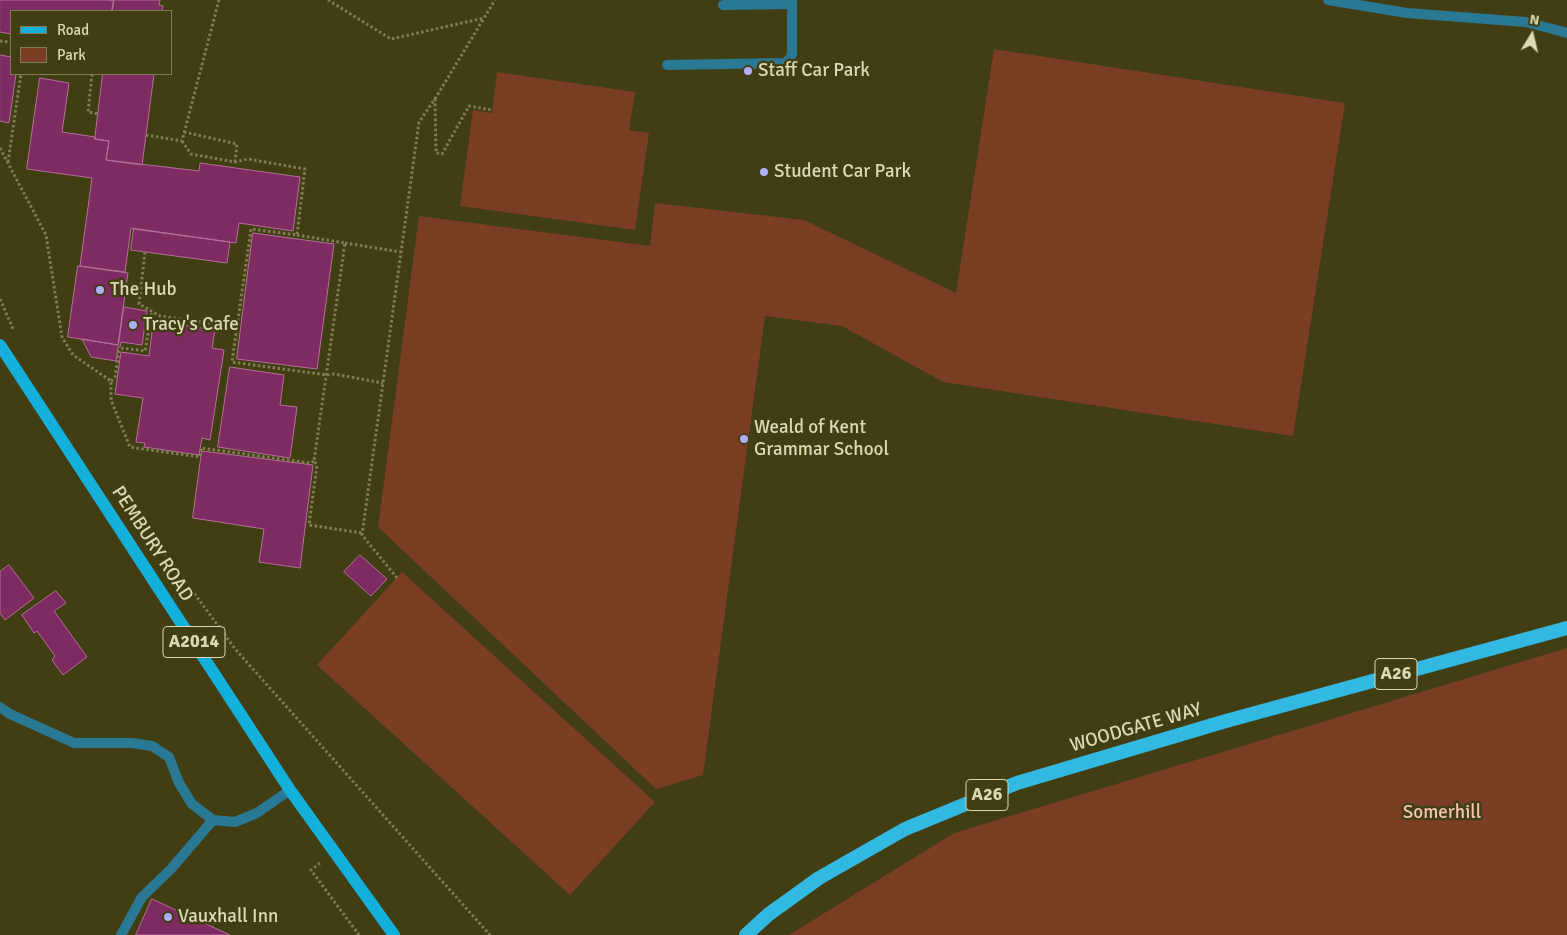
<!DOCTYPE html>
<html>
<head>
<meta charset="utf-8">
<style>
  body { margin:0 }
  #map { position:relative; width:1567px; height:935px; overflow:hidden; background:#423e14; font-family:Signika,sans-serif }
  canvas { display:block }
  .legend { position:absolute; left:10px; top:10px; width:162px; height:65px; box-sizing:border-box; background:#423e14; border:1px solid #807c54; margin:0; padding:6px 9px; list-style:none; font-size:15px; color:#dcd9b3 }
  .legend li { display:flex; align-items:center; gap:10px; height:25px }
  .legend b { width:25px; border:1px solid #807c54 }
  .north { position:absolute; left:1507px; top:10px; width:50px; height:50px; -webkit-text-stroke:4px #423e14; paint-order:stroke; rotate:9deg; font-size:14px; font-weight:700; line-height:20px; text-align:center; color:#dcd9b3 }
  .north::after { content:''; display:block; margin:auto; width:18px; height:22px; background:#dcd9b3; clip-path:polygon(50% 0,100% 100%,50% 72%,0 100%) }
</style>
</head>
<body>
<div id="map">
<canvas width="1567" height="935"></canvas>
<ul class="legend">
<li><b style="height:6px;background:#13b0db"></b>Road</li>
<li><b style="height:14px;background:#7a3e22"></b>Park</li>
</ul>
<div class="north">N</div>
</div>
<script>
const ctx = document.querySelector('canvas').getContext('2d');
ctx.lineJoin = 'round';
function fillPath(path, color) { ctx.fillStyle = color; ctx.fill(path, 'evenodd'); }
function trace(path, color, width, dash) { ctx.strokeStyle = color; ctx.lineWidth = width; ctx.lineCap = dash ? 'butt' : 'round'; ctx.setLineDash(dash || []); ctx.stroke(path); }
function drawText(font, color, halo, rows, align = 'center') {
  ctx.font = font + ' Signika,sans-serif'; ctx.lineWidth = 5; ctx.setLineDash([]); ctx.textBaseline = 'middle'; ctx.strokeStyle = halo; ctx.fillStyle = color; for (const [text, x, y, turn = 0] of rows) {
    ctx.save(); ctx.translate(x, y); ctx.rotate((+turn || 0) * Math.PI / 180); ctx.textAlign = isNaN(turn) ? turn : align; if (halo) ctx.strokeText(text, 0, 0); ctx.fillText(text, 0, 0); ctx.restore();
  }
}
const green = new Path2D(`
  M994,49L1345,103L1293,436L943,382L842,326L765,316L703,775L656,789L378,527L419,216L650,246L655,203L804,220L956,293Z
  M497,72L635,92L629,130L649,133L635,230L460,206L473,110L492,113Z
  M402,572L655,802L570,895L317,665Z
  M1567,648V935H789L954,833Z`);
const building = new Path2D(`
  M0,0H108L114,1L112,11H11V34L0,32Z
  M114,0H160L159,5L163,6L162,11H112Z
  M0,55L11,57V74H16L9,123L0,121Z
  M103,74H154L142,165L106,160L109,141L95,139Z
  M40,78L69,83L62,132L95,137V139L109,141L106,160L199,171L200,163L300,177L293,231L239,223L236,243L131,228L125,272L80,266L92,178L27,169Z
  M134,229L230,242L227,263L131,250Z
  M253,233L334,244L317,369L237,359Z
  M78,266L128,273L118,345L68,337Z
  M124,307L147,311L142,345L121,342L120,347H118L116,361L91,357L82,339L118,345Z
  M162,322L215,330L212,348L224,350L210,440L202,438L199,455L144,447L145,443L136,442L143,398L115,394L121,352L149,356L153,324L161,326Z
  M230,367L284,375L280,405L297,407L290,458L218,447Z
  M202,451L313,465L300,568L259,562L264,529L193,518Z
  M360,555L387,579L371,596L344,572Z
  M9,565L34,598L5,620L0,613V572Z
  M56,591L66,603L54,611L87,657L63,675L52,660L55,656L37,631L34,633L22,615Z
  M152,899L230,935H136Z`);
const path = new Path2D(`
  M328,0L391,39L484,18L495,0
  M0,41L11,42
  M92,74L88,112L98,114
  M435,99L484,18
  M184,132L237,144L235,162
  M146,135L182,141L219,0
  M182,141L191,154L235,162L248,159L305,169L297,235L251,229L232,362L327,375L334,374L383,383
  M0,148L46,235L62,337L73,355L111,381V400L130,447L200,457L201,448L310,463L314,461
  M8,162L21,74
  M297,235L345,243L314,461L317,465L309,525L362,533
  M345,243L401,252
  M145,252L139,304L160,316L237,327
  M0,299L14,331
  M111,381L115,377L119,351L123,348L145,351L152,311
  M135,513L236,650L490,935
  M397,578L362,535L419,122L435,99L436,153L442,154L469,106L492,110
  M320,863L311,870L359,935`);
const service = new Path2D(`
  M723,5L792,4
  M667,65L785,63L790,59L792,54V0
  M121,935L142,897L171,869L213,820`);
const minor = new Path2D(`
  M1328,0L1407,13L1526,22L1567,33
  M0,707L10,714L74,743H132L152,746L169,757L179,783L192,804L213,820L235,822L257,813L290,790`);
const primary = new Path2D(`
  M0,345L290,790L394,935`);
const trunk = new Path2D(`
  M746,935L769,914L819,878L905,829L1017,783L1226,721L1567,628`);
const markers = [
  [748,71,5,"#afaefa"],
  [764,172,5,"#afaefa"],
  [100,290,5,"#afaefa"],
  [133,325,5,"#afaefa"],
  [744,439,5,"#afaefa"],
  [168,917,5,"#afaefa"]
];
const shields = [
  [194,642,62],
  [1396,674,42],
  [987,795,42]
];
const shieldNames = [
  ["A2014",194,642],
  ["A26",1396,674],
  ["A26",987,795]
];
const poiNames = [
  ["Staff Car Park",758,71],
  ["Student Car Park",774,172],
  ["The Hub",110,290],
  ["Tracy's Cafe",143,325],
  ["Weald of Kent",754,428],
  ["Grammar School",754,450],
  ["Vauxhall Inn",178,917]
];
const streetNames = [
  ["PEMBURY ROAD",152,544,57],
  ["WOODGATE WAY",1136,728,-16]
];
const parkNames = [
  ["Somerhill",1442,813]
];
fillPath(green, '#7a3e22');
fillPath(building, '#7e2b61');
trace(building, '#b57099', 1);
trace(path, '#817d55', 3, [2.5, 2.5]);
trace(service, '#2a7994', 10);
trace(minor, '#2a7994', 10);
trace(primary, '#13b0db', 12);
trace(trunk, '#32b9e2', 14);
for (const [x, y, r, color] of markers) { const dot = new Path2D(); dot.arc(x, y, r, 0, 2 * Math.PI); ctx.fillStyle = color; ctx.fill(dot); trace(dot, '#423e14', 2); }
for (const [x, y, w] of shields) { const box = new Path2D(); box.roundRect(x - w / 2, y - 15.5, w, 31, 4); ctx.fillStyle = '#423e14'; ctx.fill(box); trace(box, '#dcd9b3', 1); }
drawText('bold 18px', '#dcd9b3', null, shieldNames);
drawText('19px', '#dcd9b3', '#423e14', poiNames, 'left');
drawText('19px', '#dcd9b3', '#423e14', streetNames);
drawText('19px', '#f5c3ae', '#423e14', parkNames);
</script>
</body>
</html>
